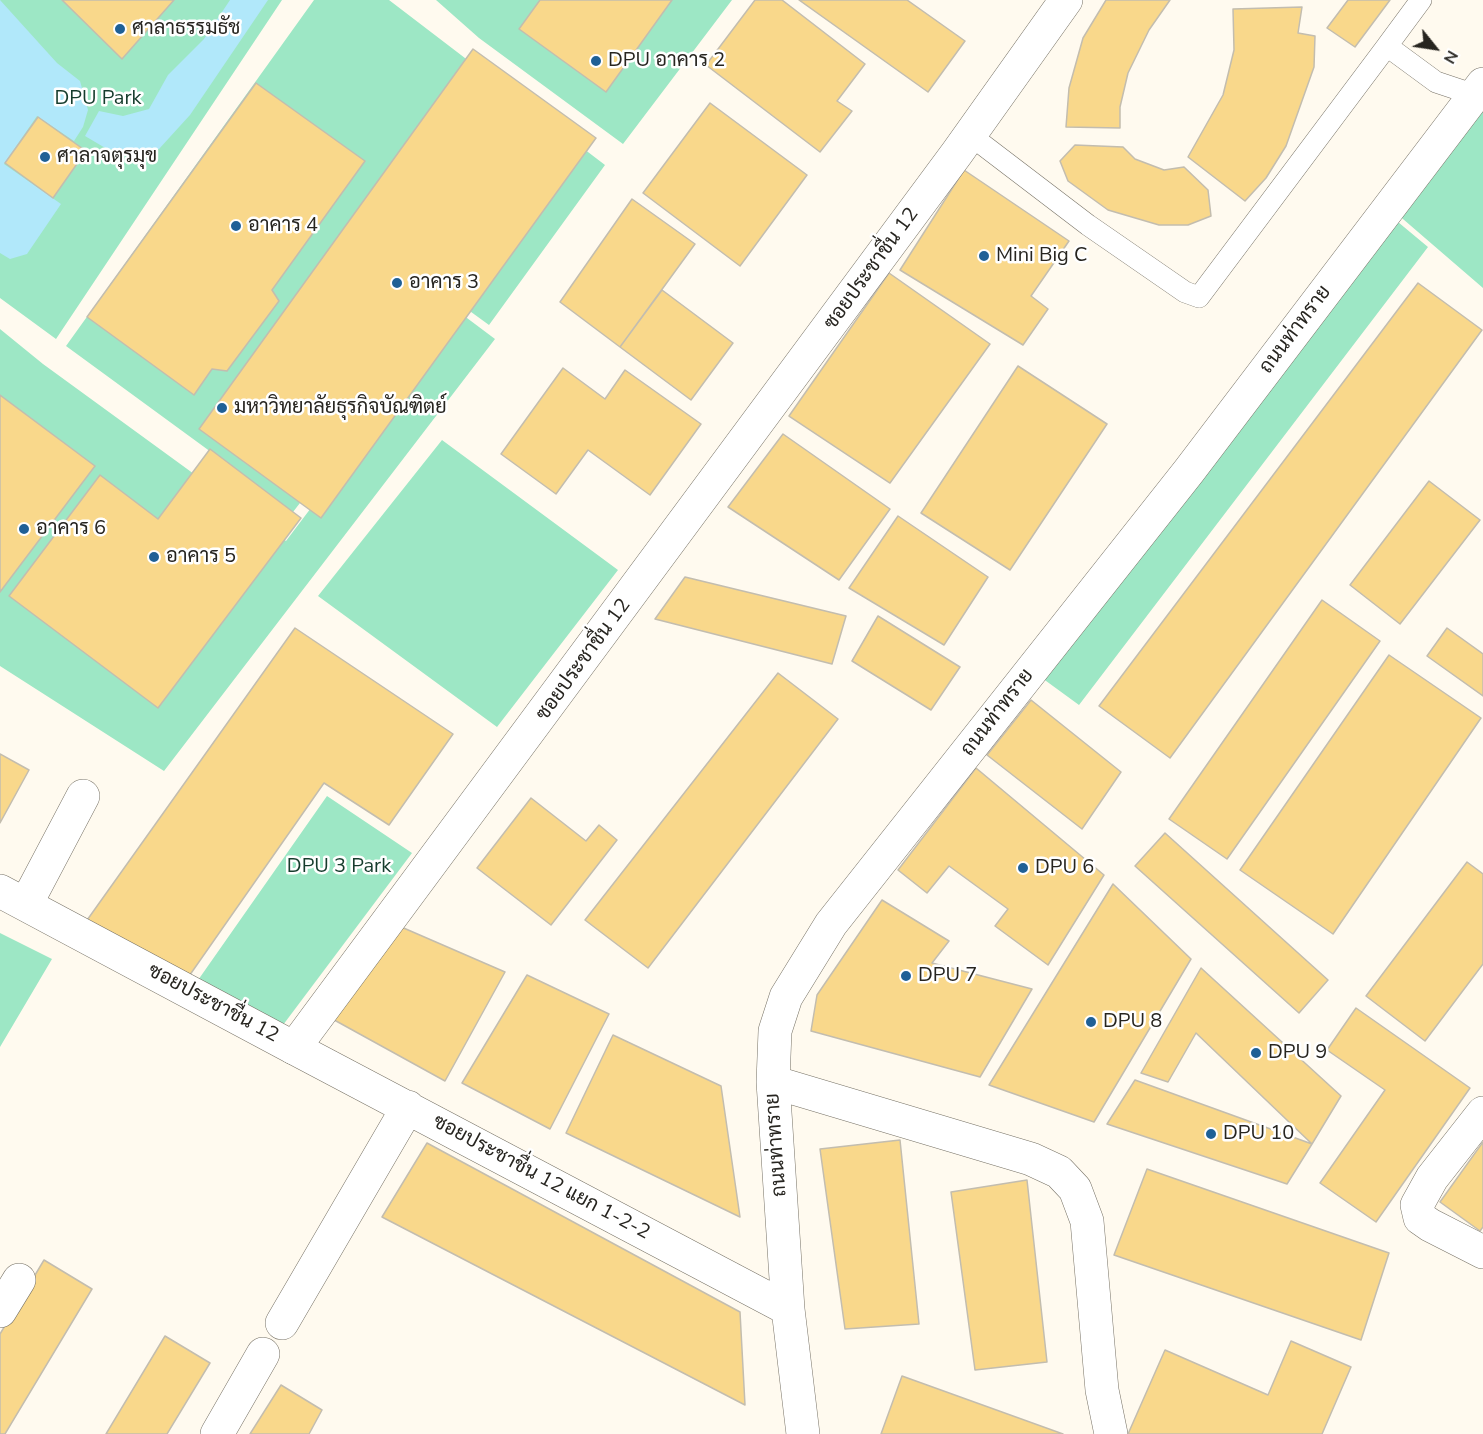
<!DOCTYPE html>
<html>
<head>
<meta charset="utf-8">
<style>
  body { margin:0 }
  #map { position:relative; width:1483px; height:1434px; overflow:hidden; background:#fffaef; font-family:"Nunito Sans",sans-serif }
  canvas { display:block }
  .north { position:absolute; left:1405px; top:18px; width:60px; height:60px; -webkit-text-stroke:4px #fff; paint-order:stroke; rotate:120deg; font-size:16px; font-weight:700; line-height:24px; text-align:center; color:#272520 }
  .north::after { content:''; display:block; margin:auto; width:21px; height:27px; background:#272520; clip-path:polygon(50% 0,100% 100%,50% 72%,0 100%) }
</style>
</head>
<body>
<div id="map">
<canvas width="1483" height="1434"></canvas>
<div class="north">N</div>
</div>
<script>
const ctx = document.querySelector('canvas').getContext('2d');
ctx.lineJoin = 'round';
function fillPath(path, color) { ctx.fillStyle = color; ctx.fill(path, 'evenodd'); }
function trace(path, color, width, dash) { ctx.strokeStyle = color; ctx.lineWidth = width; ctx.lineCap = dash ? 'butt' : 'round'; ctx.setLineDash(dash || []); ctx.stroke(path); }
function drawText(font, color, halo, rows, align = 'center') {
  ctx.font = font + ' "Nunito Sans",Sarabun,sans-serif'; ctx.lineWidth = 5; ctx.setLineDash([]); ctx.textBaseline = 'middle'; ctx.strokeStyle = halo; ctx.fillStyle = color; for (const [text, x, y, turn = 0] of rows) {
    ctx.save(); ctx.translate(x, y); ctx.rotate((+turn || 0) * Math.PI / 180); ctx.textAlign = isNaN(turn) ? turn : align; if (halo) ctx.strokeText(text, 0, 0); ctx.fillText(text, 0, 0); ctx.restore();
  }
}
const green = new Path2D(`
  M0,0H282L56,339L0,298Z
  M314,0H389L605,165L489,325L456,301L293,512L66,346Z
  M436,0H732L623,144L479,38Z
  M1483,100V288L1396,213Z
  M1392,217L1428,247L1079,705L1042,678Z
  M459,312L495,339L164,771L0,666V329L43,364L286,541Z
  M442,440L618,570L497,727L318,596Z
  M327,796L412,853L280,1029L196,983Z
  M0,933L52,959L0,1047Z`);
const water = new Path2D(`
  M0,0L57,63L80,81L88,110L83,127L74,141L37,116L4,164L61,204L27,254L10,259L0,253Z
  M230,0H268L190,115L159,149H107L85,136L99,111L123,116L149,109L168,75L204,39Z`);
const building = new Path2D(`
  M62,0H174L122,59Z
  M540,0H672L606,92L519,29Z
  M755,0H782L865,64L837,101L852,111L820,152L706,65Z
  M799,0H907L965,41L928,92Z
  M1106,0H1170L1149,30L1128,73L1120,107V128L1066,127L1069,88L1083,38Z
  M1348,0H1390L1355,47L1327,28Z
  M1302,7L1298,33L1315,36L1314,67L1286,146L1266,178L1245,201L1188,157L1223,95L1234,50L1233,9Z
  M473,49L596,138L321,518L199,429Z
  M256,83L365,161L272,290L279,301L227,371L212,369L194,395L87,317Z
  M710,103L807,175L740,266L643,193Z
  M38,117L86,151L53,198L5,163Z
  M1075,145L1123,147L1135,159L1164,170L1184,167L1208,190L1211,216L1188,225H1159L1108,210L1068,181L1060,161Z
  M964,170L1069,241L1031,296L1048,309L1023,345L900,270Z
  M632,199L695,244L620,347L560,302Z
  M889,273L990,344L890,483L789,416Z
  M1418,283L1482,330L1170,758L1099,706Z
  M662,290L733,343L691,400L620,347Z
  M1018,366L1107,424L1010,570L921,513Z
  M563,368L605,399L625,370L701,424L650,495L588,450L556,494L501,454Z
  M0,395L95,466L0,592Z
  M783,434L890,509L839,580L728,507Z
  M210,449L301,518L158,708L9,596L100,475L158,519Z
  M1429,481L1480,520L1400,624L1350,585Z
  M898,516L988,577L944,645L849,588Z
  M685,577L846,616L832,664L655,619Z
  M1322,600L1380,641L1227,859L1169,819Z
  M878,616L960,667L931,710L852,661Z
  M295,628L453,734L389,825L324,783L187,979L85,923Z
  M1447,628L1483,654V696L1427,656Z
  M1389,655L1481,718L1333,934L1240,870Z
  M778,673L838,719L648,968L585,920Z
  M1031,700L1121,772L1082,829L987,755Z
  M0,754L29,770L0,823Z
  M976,768L1104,875L1048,965L995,926L1008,909L949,866L927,893L898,870Z
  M531,798L586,841L599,825L617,840L551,925L477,868Z
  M1165,833L1328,980L1299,1013L1135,866Z
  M1467,862L1483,874V964L1425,1041L1366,996Z
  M1113,884L1191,959L1094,1122L989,1085Z
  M882,900L949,941L932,963L1032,989L980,1077L811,1031L817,995Z
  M399,926L505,972L445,1081L327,1016Z
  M1201,968L1341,1096L1312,1144L1196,1033L1168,1082L1141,1073Z
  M527,975L609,1014L550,1129L462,1083Z
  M1356,1008L1470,1088L1376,1222L1320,1183L1385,1090L1327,1050Z
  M613,1035L721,1086L740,1217L566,1133Z
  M1135,1080L1312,1144L1287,1184L1107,1124Z
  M900,1140L919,1324L845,1329L820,1149Z
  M1483,1142V1227L1480,1231L1440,1202Z
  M427,1143L740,1312L745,1405L382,1217Z
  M1147,1169L1389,1253L1361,1340L1114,1255Z
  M1027,1180L1047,1362L975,1370L951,1192Z
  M44,1260L92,1289L5,1434H0V1334Z
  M165,1336L210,1363L167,1434H106Z
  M1291,1341L1351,1367L1322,1434H1128L1165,1350L1268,1395Z
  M902,1376L1063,1434H881Z
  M281,1385L322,1410L309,1434H250Z`);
const service = new Path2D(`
  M1387,46L1421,0
  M970,135L1088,225L1185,292L1199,297L1387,46L1436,82L1475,95`);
const minor = new Path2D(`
  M26,904L83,796
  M294,1048L788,1309
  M773,1082L1031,1159L1059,1172L1075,1189L1087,1221L1102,1390L1111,1434
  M1483,1113L1432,1178L1417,1205L1420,1218L1430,1225L1483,1252
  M0,1311L19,1280
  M282,1323L408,1107
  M217,1434L263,1354
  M803,1434L788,1309L773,1082L775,1031L786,997L831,924L1189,471L1483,84`);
const secondary = new Path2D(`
  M0,891L294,1048L957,153L1066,0`);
const markers = [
  [120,29,6,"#1f6096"],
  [596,61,6,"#1f6096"],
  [45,157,6,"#1f6096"],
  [236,226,6,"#1f6096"],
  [984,256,6,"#1f6096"],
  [397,283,6,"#1f6096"],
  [222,408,6,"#1f6096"],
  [24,529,6,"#1f6096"],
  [154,557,6,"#1f6096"],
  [1023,868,6,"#1f6096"],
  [906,976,6,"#1f6096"],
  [1091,1022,6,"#1f6096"],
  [1256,1053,6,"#1f6096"],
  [1211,1134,6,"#1f6096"]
];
const poiNames = [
  ["ศาลาธรรมธัช",132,29],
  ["DPU อาคาร 2",608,61],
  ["ศาลาจตุรมุข",57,157],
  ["อาคาร 4",248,226],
  ["Mini Big C",996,256],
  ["อาคาร 3",409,283],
  ["มหาวิทยาลัยธุรกิจบัณฑิตย์",234,408],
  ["อาคาร 6",36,529],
  ["อาคาร 5",166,557],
  ["DPU 6",1035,868],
  ["DPU 7",918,976],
  ["DPU 8",1103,1022],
  ["DPU 9",1268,1053],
  ["DPU 10",1223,1134]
];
const parkNames = [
  ["DPU Park",98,99],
  ["DPU 3 Park",339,867]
];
const streetNames = [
  ["ซอยประชาชื่น 12",872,269,-54],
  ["ถนนท่าทราย",1296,330,-53],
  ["ซอยประชาชื่น 12",584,660,-54],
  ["ถนนท่าทราย",998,713,-52],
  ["ซอยประชาชื่น 12",213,1004,28],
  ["ถนนท่าทราย",777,1145,-94],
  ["ซอยประชาชื่น 12 แยก 1-2-2",541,1178,28]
];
fillPath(green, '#9de7c5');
fillPath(water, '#b1e8fa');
fillPath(building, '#f9d88b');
trace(building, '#c3bdaf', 1.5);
trace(service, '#777266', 22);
trace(minor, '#777266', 34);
trace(secondary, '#777266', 34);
trace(service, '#fff', 21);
trace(minor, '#fff', 33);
trace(secondary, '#fff', 33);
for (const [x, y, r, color] of markers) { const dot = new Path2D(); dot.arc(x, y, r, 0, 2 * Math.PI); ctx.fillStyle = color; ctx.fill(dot); trace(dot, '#fff', 2); }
drawText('20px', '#272520', '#fff', poiNames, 'left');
drawText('20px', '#153c2c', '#fff', parkNames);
drawText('20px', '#272520', '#fff', streetNames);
</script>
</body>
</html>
